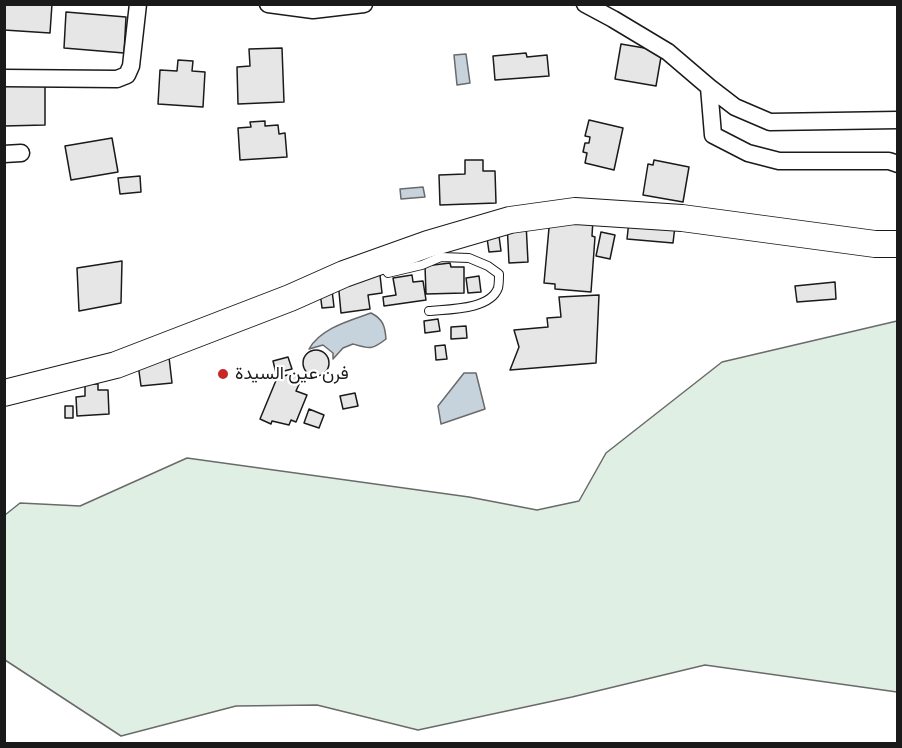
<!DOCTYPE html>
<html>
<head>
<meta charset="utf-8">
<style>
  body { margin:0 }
  #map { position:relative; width:902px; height:748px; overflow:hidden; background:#fff; font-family:"Fira Sans Condensed",sans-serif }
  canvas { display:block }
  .frame { position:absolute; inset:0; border:6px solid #1a1a1a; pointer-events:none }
</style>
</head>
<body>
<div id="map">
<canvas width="902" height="748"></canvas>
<div class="frame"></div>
</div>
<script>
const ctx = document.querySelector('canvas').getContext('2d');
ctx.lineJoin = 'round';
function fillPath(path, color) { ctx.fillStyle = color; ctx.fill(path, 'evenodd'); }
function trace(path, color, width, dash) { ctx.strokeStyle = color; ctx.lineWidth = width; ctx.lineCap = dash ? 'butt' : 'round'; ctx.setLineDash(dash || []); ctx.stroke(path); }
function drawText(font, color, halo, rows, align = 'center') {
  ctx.font = font + ' "Fira Sans Condensed",Vazirmatn,sans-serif'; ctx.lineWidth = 4.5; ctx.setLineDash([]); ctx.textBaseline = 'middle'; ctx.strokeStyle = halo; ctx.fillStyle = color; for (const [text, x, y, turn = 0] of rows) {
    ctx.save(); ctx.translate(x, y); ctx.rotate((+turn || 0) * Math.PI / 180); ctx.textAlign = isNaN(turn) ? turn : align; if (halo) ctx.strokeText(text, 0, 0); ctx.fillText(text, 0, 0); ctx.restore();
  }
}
const green = new Path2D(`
  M897,321V692L705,665L572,697L418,730L317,705L236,706L121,736L5,660V515L20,503L80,506L187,458L469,497L537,510L579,501L606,453L722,362Z`);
const water = new Path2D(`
  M466,54L470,83L457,85L454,55Z
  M423,187L425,197L401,199L400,189Z
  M371,313C383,319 385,326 386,339C372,350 370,349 353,344L343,348L333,359V353L323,345L309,349C321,328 349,321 371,313Z
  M464,373H476L485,409L441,424L438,406Z`);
const building = new Path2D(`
  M4,4H52L50,33L4,30Z
  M66,12L126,17L124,53L64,48Z
  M621,44L662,51L656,86L615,79Z
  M282,48L284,102L238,104L237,67L250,66L249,49Z
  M526,53L527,57L547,55L549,76L495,80L493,56Z
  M178,60L193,61L192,71L205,72L203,107L158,104L160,70L177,71Z
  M45,85V125L4,126V86Z
  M589,120L623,128L614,170L585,163L587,153L583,152L585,143H589L590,137L585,136Z
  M265,121V126L278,125L279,134L285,133L287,157L240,160L238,128L251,127L250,122Z
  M112,138L118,172L71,180L65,146Z
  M465,160H483V171H495L496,203L440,205L439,175L465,174Z
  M654,160L689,167L683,202L643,195L648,164L653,165Z
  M140,176L141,192L120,194L118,178Z
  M550,217L593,219L592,236L595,237L591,292L555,289V284L544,283Z
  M629,221L675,226L673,243L627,239Z
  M507,223H526L528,262L509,263Z
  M601,232L615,235L610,259L596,256Z
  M499,236L501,251L489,252L487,238Z
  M122,261L121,303L79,311L77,268Z
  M450,263L451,267H464V293L426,294L425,266Z
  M380,275L382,293L368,295L370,309L341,313L338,281Z
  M412,275L413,282L423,281L426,300L384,306L383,297L396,295L393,278Z
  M479,276L481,292L468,293L466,278Z
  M835,282L836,299L797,302L795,286Z
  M332,290L334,307L322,308L320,292Z
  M599,295L596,363L510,370L519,347L514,330L548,327L547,318L561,317L559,297Z
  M438,319L440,331L425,333L424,321Z
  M466,326L467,338L451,339V327Z
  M445,345L447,359L436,360L435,346Z
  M303 363a13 13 0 1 1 26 0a13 13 0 1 1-26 0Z
  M169,357L172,383L141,386L138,364Z
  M288,357L292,369L276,373L273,361Z
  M294,373L300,382L296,391L307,395L296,422L291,420L289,425L272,421L271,424L260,419L277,378Z
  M85,384H98V390H108L109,414L77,416L76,397L85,396Z
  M355,393L358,406L343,409L340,396Z
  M65,406H73V418H65Z
  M309,409L324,415L319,428L304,423Z`);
const lane = new Path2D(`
  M380,263L388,273L422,265L441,257L469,258L488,266L499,274C499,278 499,284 498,288C490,310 448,309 429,311`);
const street = new Path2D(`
  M268,4L313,10L364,4
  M585,4L613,19L668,52L709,87L713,135L748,153L779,161H889L898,164
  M4,78L117,79L127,75L131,66L138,4
  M709,87L735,107L770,122L898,120
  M4,154L21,153`);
const primary = new Path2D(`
  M4,393L116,365L290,298L344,274L428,244L510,220L575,211L682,218L875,244H898`);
const markers = [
  [223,374,6,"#c62828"]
];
const poiNames = [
  ["فرن عين السيدة",235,374]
];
fillPath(green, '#e0efe3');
trace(green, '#6a6a6a', 1.5);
fillPath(water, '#c6d2dc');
trace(water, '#6a6a6a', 1.5);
fillPath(building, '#e6e6e6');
trace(building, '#1a1a1a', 1.5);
trace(lane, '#1a1a1a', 10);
trace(street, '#1a1a1a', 19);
trace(primary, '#1a1a1a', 28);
trace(lane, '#fff', 8);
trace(street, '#fff', 16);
trace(primary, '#fff', 26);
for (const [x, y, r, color] of markers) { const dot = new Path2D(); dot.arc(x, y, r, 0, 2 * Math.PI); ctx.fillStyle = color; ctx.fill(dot); trace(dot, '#fff', 2); }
drawText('18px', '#1a1a1a', '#fff', poiNames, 'left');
</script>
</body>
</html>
